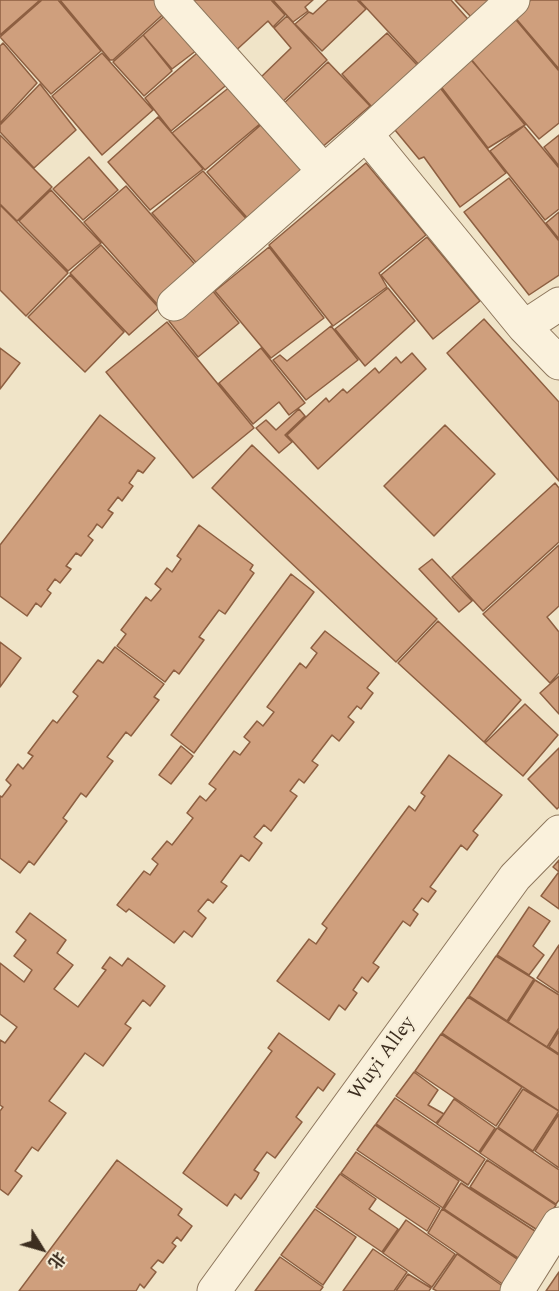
<!DOCTYPE html>
<html>
<head>
<meta charset="utf-8">
<style>
  body { margin:0 }
  #map { position:relative; width:559px; height:1291px; overflow:hidden; background:#f0e4c8; font-family:Spectral,"Noto Sans SC",serif }
  canvas { display:block }
  .north { position:absolute; left:12px; top:1219px; width:60px; height:60px; -webkit-text-stroke:4px #f7eed8; paint-order:stroke; rotate:127deg; font-size:16px; font-weight:700; line-height:24px; text-align:center; color:#3d2e20 }
  .north::after { content:''; display:block; margin:auto; width:21px; height:27px; background:#3d2e20; clip-path:polygon(50% 0,100% 100%,50% 72%,0 100%) }
</style>
</head>
<body>
<div id="map">
<canvas width="559" height="1291"></canvas>
<div class="north">北</div>
</div>
<script>
const ctx = document.querySelector('canvas').getContext('2d');
ctx.lineJoin = 'round';
function fillPath(path, color) { ctx.fillStyle = color; ctx.fill(path, 'evenodd'); }
function trace(path, color, width, dash) { ctx.strokeStyle = color; ctx.lineWidth = width; ctx.lineCap = dash ? 'butt' : 'round'; ctx.setLineDash(dash || []); ctx.stroke(path); }
function drawText(font, color, halo, rows, align = 'center') {
  ctx.font = font + ' Spectral,serif'; ctx.lineWidth = 4.5; ctx.setLineDash([]); ctx.textBaseline = 'middle'; ctx.strokeStyle = halo; ctx.fillStyle = color; for (const [text, x, y, turn = 0] of rows) {
    ctx.save(); ctx.translate(x, y); ctx.rotate((+turn || 0) * Math.PI / 180); ctx.textAlign = isNaN(turn) ? turn : align; if (halo) ctx.strokeText(text, 0, 0); ctx.fillText(text, 0, 0); ctx.restore();
  }
}
const building = new Path2D(`
  M0,0H40L0,35Z
  M42,0H58L101,51L51,94L0,37Z
  M60,0H161L169,9L113,60H110Z
  M181,0H271L285,15L273,27L268,21L232,54Z
  M273,0H313L305,7L308,11L293,22Z
  M357,0L366,9L322,51L295,24L309,12L313,14L328,0Z
  M359,0H451L474,26L422,68Z
  M455,0H495L473,19Z
  M531,0H559V69L513,15Z
  M171,10L201,47L172,69L144,36L172,71L144,96L113,62Z
  M511,14L559,71V123L539,139L466,54Z
  M287,16L327,60L279,105L258,80L291,48L274,28Z
  M387,33L418,66L372,107L342,74Z
  M3,43L37,83L0,123V46Z
  M203,48L230,82L171,131L145,98Z
  M102,53L153,110L102,155L52,96Z
  M471,59L525,125L488,148L439,84Z
  M328,62L370,106L320,149L281,106Z
  M40,84L76,130L34,168L0,132V125Z
  M438,85L506,173L460,207L424,157L419,159L390,124Z
  M231,86L261,123L205,170L172,133Z
  M158,117L203,169L150,210L108,162Z
  M263,123L306,172L250,221L207,172Z
  M524,126L559,168V209L545,220L490,151Z
  M0,135L52,187L17,221L0,204Z
  M559,135V166L544,147Z
  M89,157L118,190L83,220L53,189Z
  M366,163L426,235L379,273L387,287L333,326L269,245Z
  M203,171L251,224L200,267L152,213Z
  M509,178L559,241V275L529,295L464,212Z
  M126,186L199,269L157,304L84,222Z
  M51,190L101,243L68,271L19,221Z
  M0,205L68,273L26,316L0,290Z
  M559,212V239L546,223Z
  M427,237L480,301L433,339L381,275Z
  M101,245L159,308L129,335L70,273Z
  M269,247L324,318L271,358L215,291Z
  M70,275L124,332L85,372L28,317Z
  M388,288L415,321L365,366L335,329Z
  M212,290L239,323L198,357L169,321Z
  M484,319L559,402V481L447,353Z
  M167,322L254,428L193,478L106,372Z
  M331,326L358,360L306,400L273,360L280,355L287,361Z
  M0,348L20,363L0,389Z
  M261,348L305,403L289,415L279,402L253,424L219,383Z
  M412,353L426,369L318,469L287,435L326,398L329,402L343,389L347,393L375,368L379,373L396,357L401,363Z
  M299,409L305,416L285,435L292,442L279,453L256,428L266,420L276,430Z
  M100,415L155,458L143,473L138,470L134,476L129,483L133,486L122,501L118,497L108,510L113,513L102,528L97,524L93,530L88,536L93,540L81,556L76,553L66,566L71,569L60,583L55,579L47,590L51,593L41,607L36,603L27,616L0,596V545Z
  M445,425L495,474L434,536L384,486Z
  M252,445L437,619L396,662L212,488Z
  M555,483L559,488V542L483,611L452,577Z
  M199,525L253,565L250,570L254,573L225,614L219,610L199,637L204,640L179,674L174,670L165,682L117,646L126,634L121,630L146,597L151,601L161,589L155,584L167,568L172,572L181,559L177,556Z
  M559,545V606L547,617L559,632V673L550,683L483,614Z
  M432,559L472,601L459,612L419,569Z
  M291,574L314,592L194,753L171,735Z
  M438,621L521,700L484,742L398,663Z
  M325,631L379,673L367,688L373,693L361,709L357,706L348,717L354,722L339,741L332,735L312,761L318,765L304,783L299,779L290,791L297,796L271,831L264,825L254,837L262,843L249,861L241,855L221,882L227,886L213,903L208,899L198,911L206,918L192,937L184,931L174,943L129,909L126,912L117,905L144,871L150,875L158,864L152,859L167,841L172,845L193,818L187,813L200,796L206,801L216,789L209,784L234,751L240,755L250,742L244,737L257,721L263,726L274,712L267,707L300,663L306,668L317,653L311,648Z
  M0,642L21,658L0,687Z
  M115,647L164,684L154,697L159,700L131,736L126,732L107,757L113,761L86,797L81,793L63,818L67,821L34,865L29,861L20,873L0,858V796L2,797L11,785L6,780L18,764L23,769L33,756L28,753L53,720L57,723L78,696L73,692L98,660L103,663Z
  M559,676V714L540,693Z
  M525,704L558,735L523,776L485,743Z
  M181,746L193,756L171,784L159,775Z
  M559,748V807L557,809L528,779Z
  M449,755L502,795L473,831L478,835L467,850L461,845L430,887L436,891L428,902L422,898L413,910L418,914L410,926L403,921L373,963L379,967L368,982L362,977L353,990L357,993L345,1010L339,1005L329,1020L277,981L309,939L316,944L327,928L322,924L409,806L415,811L425,796L421,793Z
  M559,860V872L553,867Z
  M558,873L559,874V909L541,896Z
  M529,907L550,921L533,946L544,955L529,975L497,955Z
  M30,913L66,940L57,953L73,965L54,989L78,1007L106,970L102,968L110,957L122,966L128,958L165,986L150,1006L143,1000L125,1024L131,1028L103,1066L85,1053L49,1101L66,1113L38,1151L32,1147L15,1171L22,1176L8,1195L0,1189V1111L3,1107L0,1105V1040L5,1043L17,1027L0,1014V963L24,982L32,970L14,956L26,940L16,932Z
  M559,945V993L537,978Z
  M496,956L534,979L507,1021L469,996Z
  M535,980L559,995V1028L547,1047L508,1022Z
  M468,997L559,1055V1111L442,1033Z
  M559,1031V1054L549,1047Z
  M279,1033L335,1074L323,1091L318,1087L296,1117L302,1122L275,1158L267,1152L254,1170L259,1173L256,1179L241,1199L235,1194L227,1206L183,1173L272,1051L268,1048Z
  M441,1034L522,1087L496,1126L415,1071Z
  M414,1072L438,1090L428,1105L444,1114L436,1123L396,1096Z
  M523,1089L559,1111L533,1151L498,1127Z
  M395,1098L485,1159L468,1185L376,1124Z
  M454,1099L495,1128L479,1152L437,1124Z
  M559,1114V1168L535,1151Z
  M375,1125L459,1181L443,1208L357,1150Z
  M497,1128L559,1170V1200L556,1204L480,1153Z
  M356,1152L440,1208L427,1231L341,1173Z
  M117,1160L182,1209L178,1215L192,1226L181,1241L177,1237L172,1243L176,1246L163,1263L158,1260L151,1268L156,1272L144,1288L140,1284L136,1291H19Z
  M487,1160L556,1205L539,1231L470,1187Z
  M340,1174L376,1199L369,1209L398,1229L382,1252L316,1207Z
  M461,1183L538,1233L521,1260L444,1209Z
  M315,1209L356,1237L323,1285L281,1255Z
  M442,1209L520,1261L504,1285L428,1233Z
  M406,1220L455,1254L432,1287L383,1253Z
  M373,1249L407,1272L394,1291H343Z
  M457,1254L504,1287L501,1291H437L433,1289Z
  M280,1257L323,1287L320,1291H255Z
  M559,1272V1291H546Z
  M408,1274L431,1288L429,1291H396Z`);
const minor = new Path2D(`
  M171,0L324,171
  M366,134L513,0
  M174,304L366,134L524,327
  M559,304L524,327L559,363
  M214,1291L515,877L559,832
  M517,1291L559,1224`);
const streetNames = [
  ["Wuyi Alley",383,1059,-54]
];
fillPath(building, '#cf9f7d');
trace(building, '#8d5f41', 1.5);
trace(minor, '#8d765c', 35);
trace(minor, '#faf1dc', 33);
drawText('20px', '#3d2e20', '#f7eed8', streetNames);
</script>
</body>
</html>
